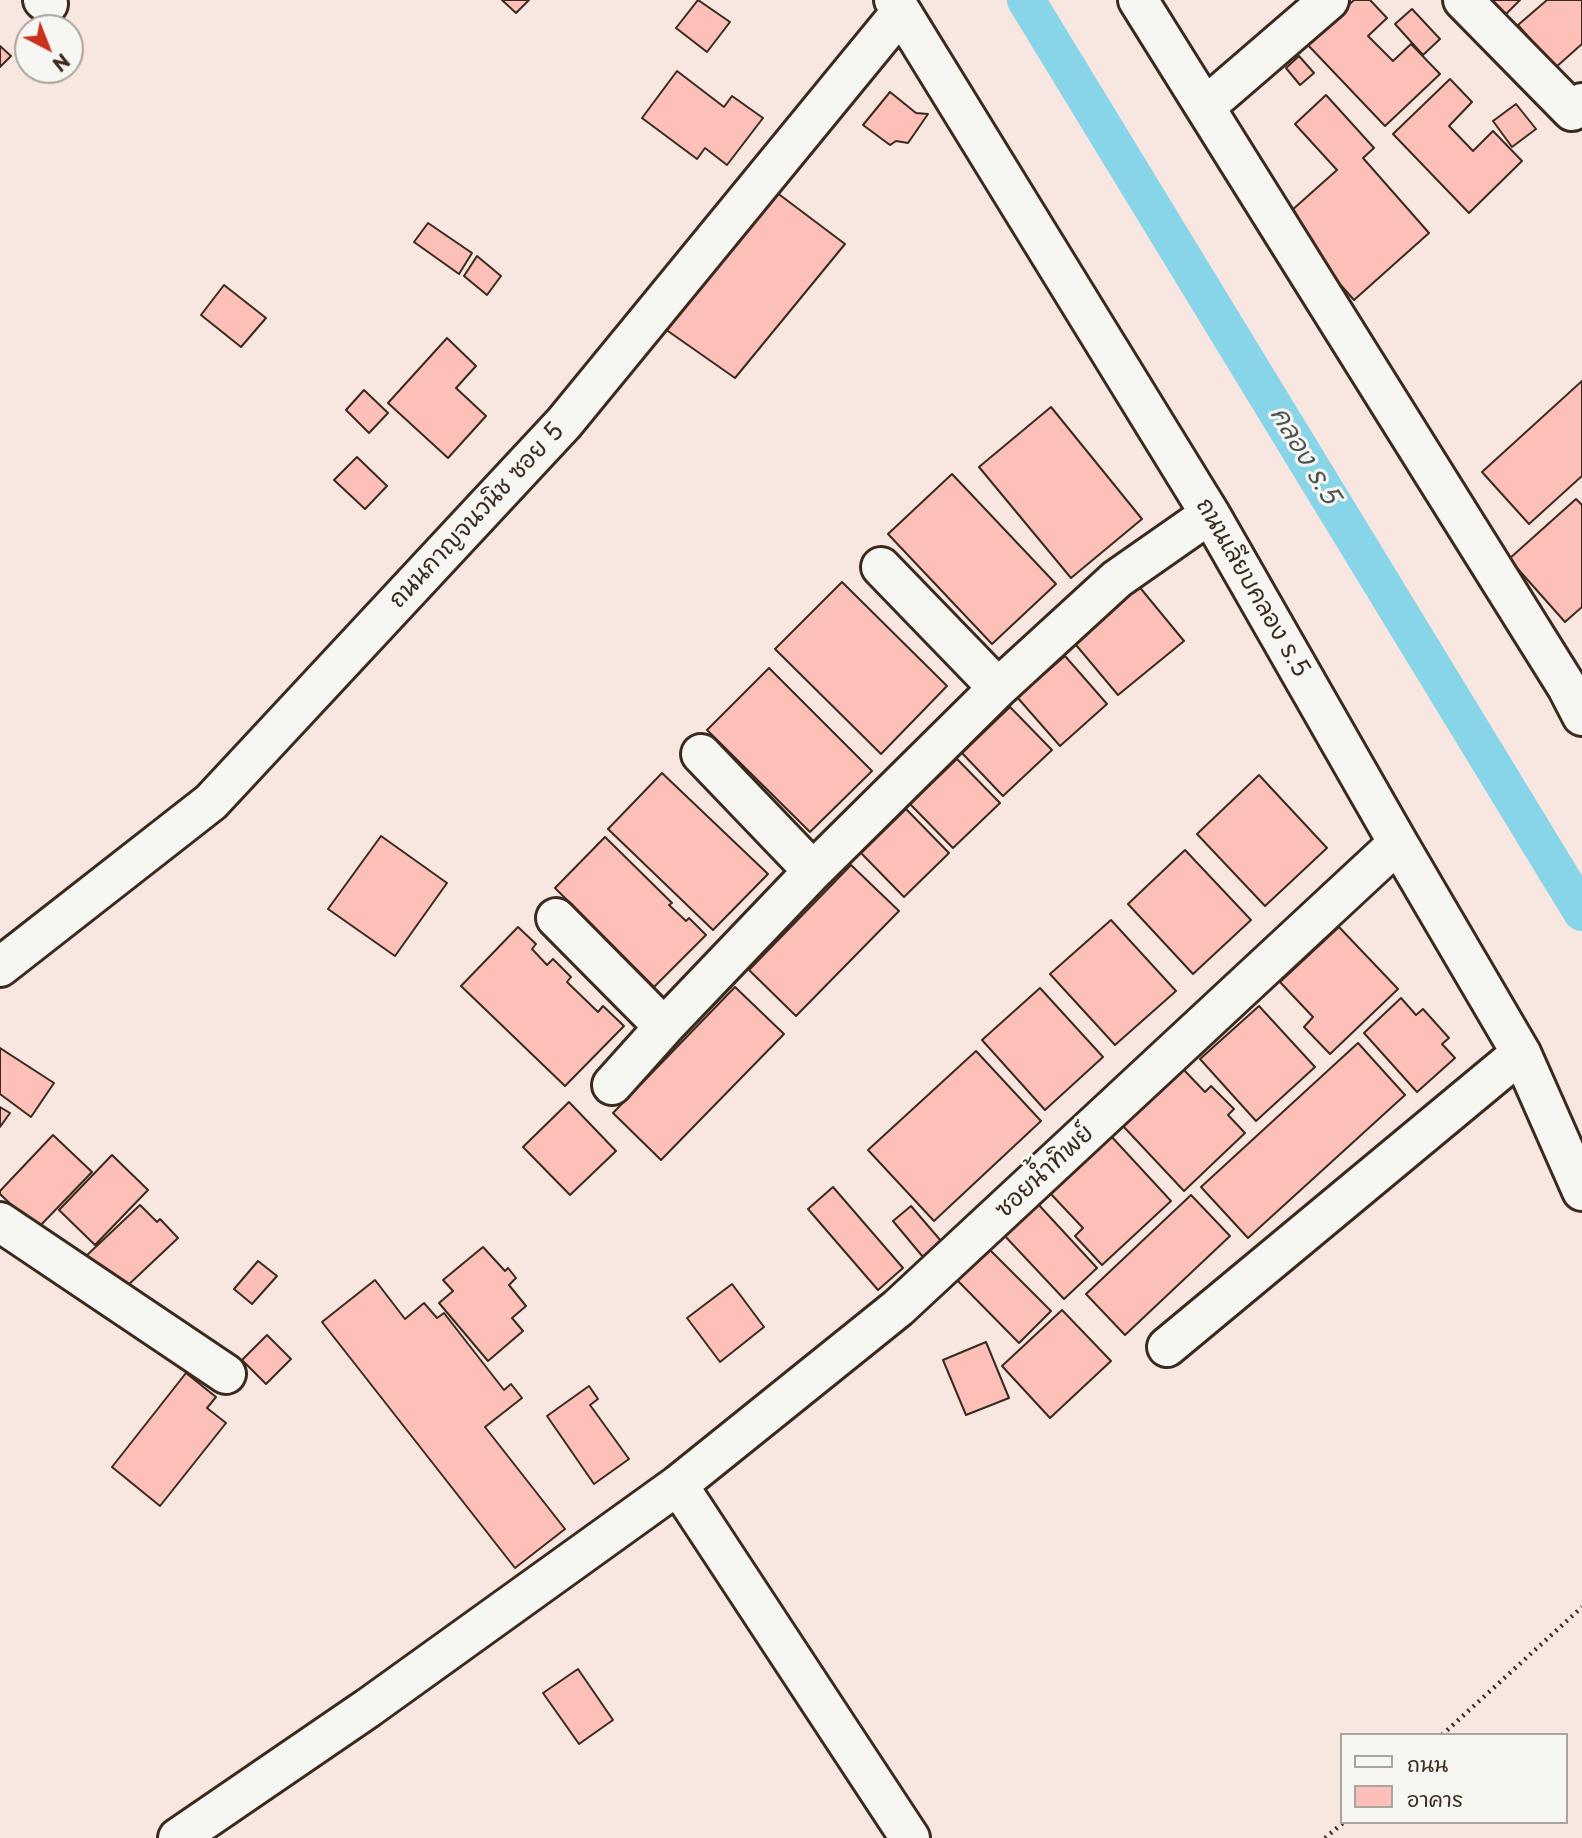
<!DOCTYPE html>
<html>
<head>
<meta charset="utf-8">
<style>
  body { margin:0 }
  #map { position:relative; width:1582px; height:1838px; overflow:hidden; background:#f8e6e1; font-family:"Playpen Sans","Playpen Sans Thai",sans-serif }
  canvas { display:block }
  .legend { position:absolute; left:1340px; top:1733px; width:228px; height:91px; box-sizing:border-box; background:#f6f6f2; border:2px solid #aba49d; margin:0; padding:9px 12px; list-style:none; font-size:21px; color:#3b2a1e }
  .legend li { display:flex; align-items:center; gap:14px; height:35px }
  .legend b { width:35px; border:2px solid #aba49d }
  .north { position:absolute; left:14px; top:14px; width:70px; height:70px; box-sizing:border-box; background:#f6f6f2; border:2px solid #aba49d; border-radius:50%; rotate:138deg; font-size:19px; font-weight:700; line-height:28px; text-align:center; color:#3b2a1e }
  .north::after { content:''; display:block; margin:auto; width:24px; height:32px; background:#c8321e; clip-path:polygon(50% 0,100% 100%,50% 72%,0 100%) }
</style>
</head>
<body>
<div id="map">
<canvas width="1582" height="1838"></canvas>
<ul class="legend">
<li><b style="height:9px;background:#f6f6f2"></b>ถนน</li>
<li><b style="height:19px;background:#fcc0b9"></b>อาคาร</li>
</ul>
<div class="north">N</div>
</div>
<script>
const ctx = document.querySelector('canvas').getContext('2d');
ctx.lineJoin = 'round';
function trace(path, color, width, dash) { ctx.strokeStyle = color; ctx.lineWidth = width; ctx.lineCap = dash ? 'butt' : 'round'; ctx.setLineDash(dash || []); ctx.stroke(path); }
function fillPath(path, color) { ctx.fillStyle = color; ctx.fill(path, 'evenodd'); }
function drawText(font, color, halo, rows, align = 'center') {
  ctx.font = font + ' "Playpen Sans","Playpen Sans Thai",sans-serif'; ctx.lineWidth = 6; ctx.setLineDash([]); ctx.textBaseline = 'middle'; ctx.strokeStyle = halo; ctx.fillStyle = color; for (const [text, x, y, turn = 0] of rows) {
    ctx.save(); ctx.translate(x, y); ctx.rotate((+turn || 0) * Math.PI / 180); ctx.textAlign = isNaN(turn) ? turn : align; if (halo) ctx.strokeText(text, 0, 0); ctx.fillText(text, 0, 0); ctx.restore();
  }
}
const canal = new Path2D(`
  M1026,0L1582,912`);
const building = new Path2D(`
  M502,0H529L516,13Z
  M698,0L730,22L707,52L676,28Z
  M1354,0H1370L1387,18L1368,36L1393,61L1411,44L1440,74L1385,126L1307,44Z
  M1492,0H1520L1506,14Z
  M1547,0H1582V44L1555,68L1518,25Z
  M1412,9L1440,39L1423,55L1395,24Z
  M0,46L11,56L0,67Z
  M1299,56L1314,73L1300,85L1286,68Z
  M677,71L724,107L732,96L763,118L727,165L705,148L697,159L642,118Z
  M1450,79L1472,102L1449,126L1473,151L1493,131L1522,161L1469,213L1393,134Z
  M890,92L916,113L928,114L908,143L896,141L890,145L863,125Z
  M1326,95L1374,148L1363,158L1429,233L1354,300L1282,219L1337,170L1295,124Z
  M1516,104L1536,129L1512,147L1493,121Z
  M768,186L845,244L735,378L655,322Z
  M428,223L472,253L459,274L414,242Z
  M477,256L501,276L487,295L464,276Z
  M224,285L266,318L241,347L201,315Z
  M447,338L476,366L456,388L486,416L448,458L388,403Z
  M1582,381V476L1529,524L1482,472Z
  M364,390L388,413L369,433L346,410Z
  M1051,407L1142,519L1071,578L979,467Z
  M357,457L387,486L365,509L334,480Z
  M952,474L1056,584L992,644L888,534Z
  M1576,499L1582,505V607L1565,622L1509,559Z
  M842,582L947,686L881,754L775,649Z
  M1137,584L1184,641L1118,695L1071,639Z
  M1065,656L1107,704L1060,746L1017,697Z
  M769,668L872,771L810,832L707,730Z
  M1010,707L1052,750L1003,796L962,753Z
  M957,759L1000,803L953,848L910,804Z
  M662,773L768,874L713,930L608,829Z
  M1259,775L1327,848L1265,906L1197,834Z
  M906,809L949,853L904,897L861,853Z
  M381,836L447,883L395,956L328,909Z
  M605,837L672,903L669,905L686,921L689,918L706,935L654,987L555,888Z
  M1185,850L1251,920L1193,974L1128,904Z
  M851,865L899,911L796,1016L749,970Z
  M1111,920L1176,991L1115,1045L1050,974Z
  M518,927L536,944L532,949L547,965L553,959L571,977L567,982L598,1012L603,1006L624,1026L565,1086L461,986Z
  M1339,927L1398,989L1330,1054L1304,1027L1313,1017L1280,982Z
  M735,987L784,1034L661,1160L613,1113Z
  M1040,988L1103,1057L1045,1110L982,1040Z
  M1401,998L1416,1015L1423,1009L1449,1038L1442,1044L1455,1058L1417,1092L1364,1033Z
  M1259,1006L1315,1067L1256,1121L1200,1059Z
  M1358,1043L1405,1095L1248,1238L1201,1187Z
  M0,1048L54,1083L31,1117L0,1094Z
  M976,1051L1041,1121L934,1221L868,1150Z
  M1183,1069L1205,1092L1211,1086L1234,1109L1228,1115L1245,1133L1184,1191L1123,1126Z
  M569,1102L616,1151L570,1195L523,1147Z
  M0,1107L10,1113L0,1127Z
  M53,1135L92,1172L37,1229L0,1194V1191Z
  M1110,1135L1171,1201L1102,1265L1075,1236L1083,1228L1049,1192Z
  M112,1155L148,1190L95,1245L59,1210Z
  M833,1187L903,1268L878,1290L808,1209Z
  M1191,1195L1230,1236L1125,1335L1086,1294Z
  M1037,1203L1097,1268L1064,1299L1003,1234Z
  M140,1205L157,1222L160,1219L178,1238L125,1288L84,1258Z
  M911,1206L941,1241L923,1257L893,1221Z
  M483,1247L505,1271L508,1268L516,1278L509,1285L526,1306L512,1318L523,1331L488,1361L439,1303L453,1291L443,1280Z
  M989,1249L1051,1311L1019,1343L957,1280Z
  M258,1261L277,1276L252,1304L234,1289Z
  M375,1280L405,1319L424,1303L437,1318L444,1313L504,1390L511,1384L522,1398L485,1427L565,1529L515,1568L322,1322Z
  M732,1284L764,1327L720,1362L687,1318Z
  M1062,1310L1111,1361L1050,1418L1002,1366Z
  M267,1335L291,1359L266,1384L242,1360Z
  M986,1342L1009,1398L966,1415L943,1360Z
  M186,1373L216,1397L207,1408L226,1423L160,1506L112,1467Z
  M589,1386L598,1399L590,1405L629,1459L594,1484L547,1416Z
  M578,1669L613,1720L579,1744L543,1693Z`);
const path = new Path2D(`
  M1442,1735L1582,1607
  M1325,1838L1344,1822`);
const minor = new Path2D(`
  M43,0L48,4
  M894,0L1210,514L1398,843L1521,1053L1582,1191
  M1138,0L1567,687L1582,716
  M1463,0L1572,111L1582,103
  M1205,107L1329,0
  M881,567L998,688
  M701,754L813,871
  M556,918L664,1027
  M0,967L211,802L564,423L901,12
  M612,1085L664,1027L813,871L998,688L1117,579L1210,514
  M0,1222L226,1374
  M1167,1347L1521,1053
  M678,1485L910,1838
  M178,1838L368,1708L678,1485L898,1308L1398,843`);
const streetNames = [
  ["ถนนกาญจนวนิช ซอย 5",477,516,-47],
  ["ถนนเลียบคลอง ร.5",1252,588,60],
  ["ซอยน้ำทิพย์",1045,1172,-43]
];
const waterNames = [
  ["คลอง ร.5",1304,456,59]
];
trace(canal, '#88d4e8', 38);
fillPath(building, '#fcc0b9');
trace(building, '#3b2a1e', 2);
trace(minor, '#3b2a1e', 44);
trace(path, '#3b2a1e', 4.5, [2, 5]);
trace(minor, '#f6f6f2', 38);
drawText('24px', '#3b2a1e', '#f6f6f2', streetNames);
drawText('italic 26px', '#4e5450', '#f6f6f2', waterNames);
</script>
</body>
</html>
